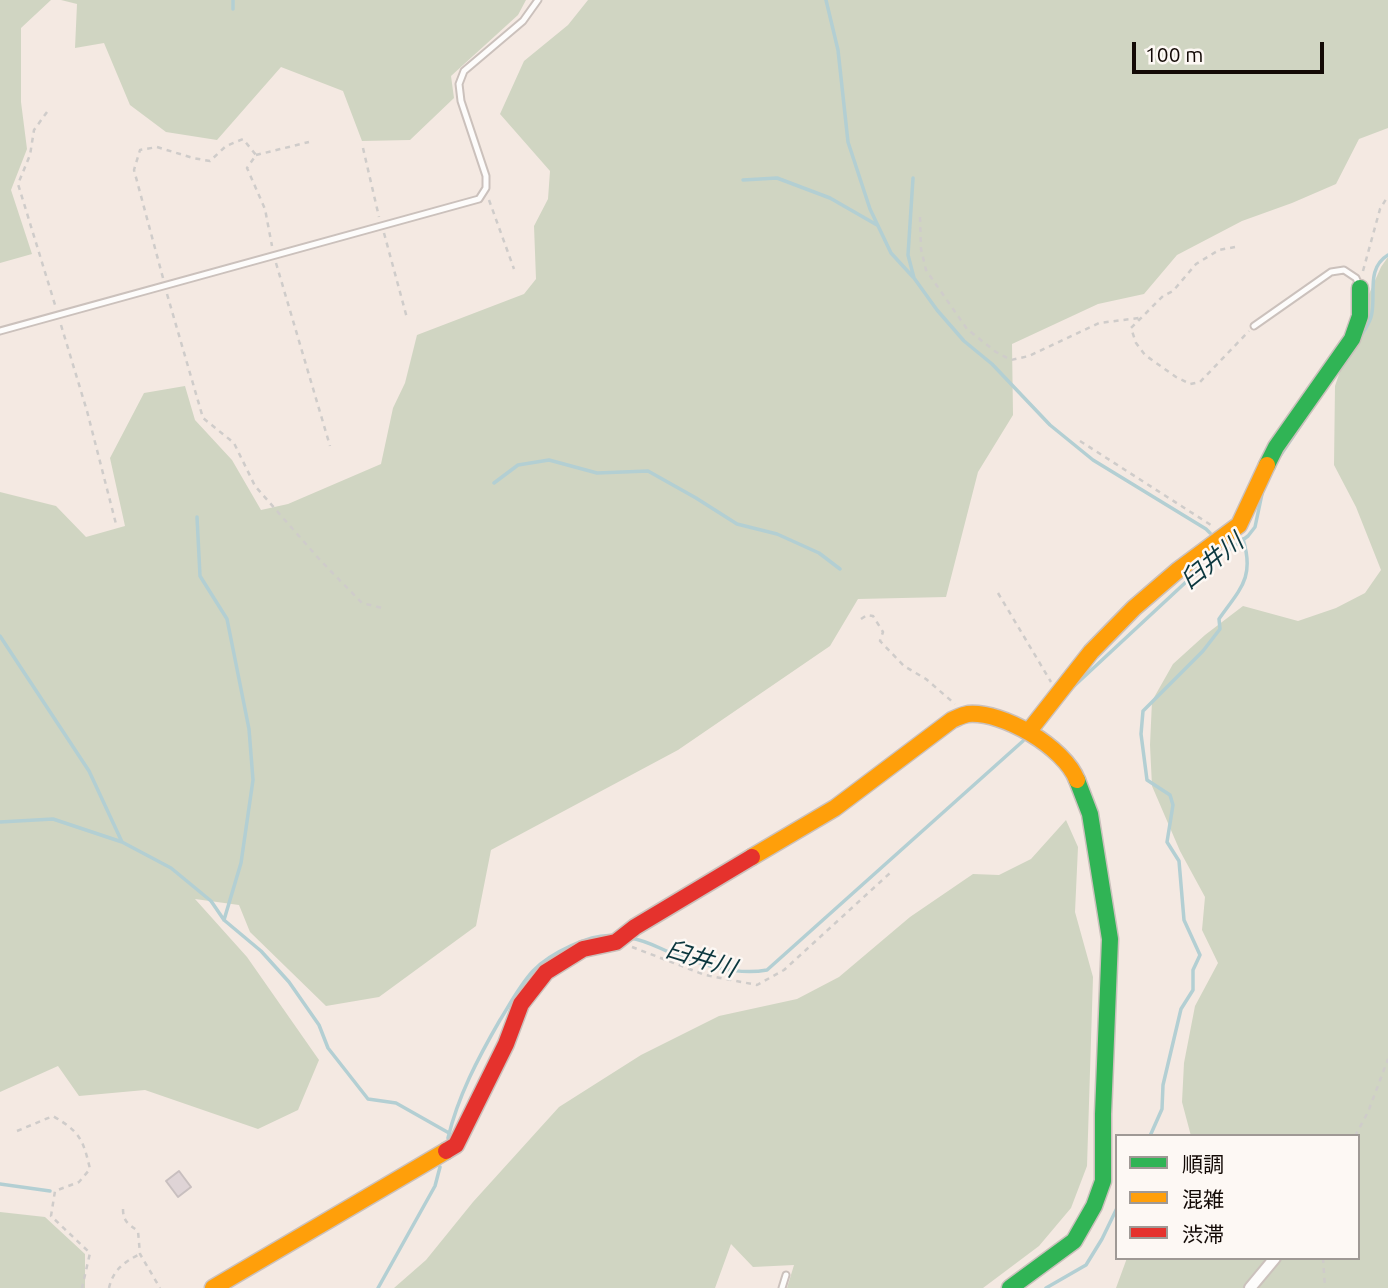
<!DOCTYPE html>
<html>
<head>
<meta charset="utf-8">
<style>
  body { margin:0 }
  #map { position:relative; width:1388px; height:1288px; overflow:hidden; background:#f4e9e2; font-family:Ubuntu,"Noto Sans JP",sans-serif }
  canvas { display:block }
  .legend { position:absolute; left:1115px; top:1134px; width:245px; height:126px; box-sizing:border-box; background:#fdf8f4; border:2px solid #9f9995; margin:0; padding:9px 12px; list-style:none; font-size:21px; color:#130a06 }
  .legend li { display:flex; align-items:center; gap:14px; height:35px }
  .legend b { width:35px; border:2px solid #9f9995 }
  .scale { position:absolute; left:1132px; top:42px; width:192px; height:32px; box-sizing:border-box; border:4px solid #130a06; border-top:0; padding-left:9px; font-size:21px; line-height:24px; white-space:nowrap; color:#130a06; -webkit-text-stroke:5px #fdf8f4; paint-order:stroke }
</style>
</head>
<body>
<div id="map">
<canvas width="1388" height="1288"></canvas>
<ul class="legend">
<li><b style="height:9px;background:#30b455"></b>順調</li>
<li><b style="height:9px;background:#ff9f0a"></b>混雑</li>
<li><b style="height:9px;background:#e5322d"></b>渋滞</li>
</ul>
<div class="scale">100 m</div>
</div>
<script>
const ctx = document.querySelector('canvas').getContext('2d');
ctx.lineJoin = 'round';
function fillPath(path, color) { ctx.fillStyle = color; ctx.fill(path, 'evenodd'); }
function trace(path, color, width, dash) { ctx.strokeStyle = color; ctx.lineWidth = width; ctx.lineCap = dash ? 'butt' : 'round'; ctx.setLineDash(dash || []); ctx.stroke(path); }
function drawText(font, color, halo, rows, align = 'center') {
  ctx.font = font + ' Ubuntu,"Noto Sans JP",sans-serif'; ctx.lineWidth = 5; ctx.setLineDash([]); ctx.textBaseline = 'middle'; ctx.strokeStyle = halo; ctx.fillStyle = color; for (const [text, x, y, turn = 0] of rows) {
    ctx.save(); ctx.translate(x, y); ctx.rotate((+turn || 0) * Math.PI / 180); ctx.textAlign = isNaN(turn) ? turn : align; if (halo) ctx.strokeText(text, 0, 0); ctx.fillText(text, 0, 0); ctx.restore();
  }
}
const green = new Path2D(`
  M0,0H51L21,28V102L27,149L11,190L32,254L0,263Z
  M61,0H526L518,15L451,76L454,98L410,140L362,141L343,91L281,67L217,140L166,132L130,105L104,43L75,48L77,4Z
  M588,0H1388V128L1359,139L1336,184L1292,203L1242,221L1177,255L1144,294L1098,304L1012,344L1013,415L978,472L946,597L858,599L830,646L678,750L491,850L476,926L379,997L326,1006L250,932L239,905L195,899L247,957L319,1060L298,1110L258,1129L145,1090L79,1096L58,1066L0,1092V492L56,506L86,537L125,526L110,458L144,393L185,386L195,420L232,460L261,510L288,504L381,464L393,408L405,383L417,335L524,294L536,279L534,226L548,199L550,171L500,114L524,61L568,25Z
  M1388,257V1288H1116L1127,1258H1358V1136H1191L1182,1102L1184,1063L1195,1006L1218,963L1202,930L1205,897L1180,851L1152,786L1150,745L1152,701L1173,664L1205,635L1243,606L1298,621L1336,608L1365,593L1381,570L1356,507L1334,465L1335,386L1357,321L1381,267Z
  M1066,820L1078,847L1075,912L1093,977L1087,1166L1071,1208L1039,1246L983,1288H787L794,1265L753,1267L731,1244L715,1288H394L426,1260L473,1202L559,1107L641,1055L719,1016L797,999L839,977L910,917L973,874L999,875L1031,859Z
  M0,1212L45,1217L85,1254V1288H0Z`);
const stream = new Path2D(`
  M233,0V9
  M826,0L838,50L848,142L870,209L891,253L913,277
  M913,178L908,255L914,278L937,310L964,341L992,364L1050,425L1093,460L1206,529L1210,533
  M743,180L777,178L830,198L877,225
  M1360,337C1364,331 1369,324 1371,317C1377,296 1365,269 1388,255
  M1280,456L1307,416
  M494,483L518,465L549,460L597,473L648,471L696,498L737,524L777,534L819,553L840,569
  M197,517L200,576L227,619L249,729L253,780L241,863L224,920
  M0,636L89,771L122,842
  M1073,687L1186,582L1248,536L1255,527L1262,494
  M0,822L53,819L122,842L171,868L211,901L224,920L261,951L289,982L319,1025L328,1048L368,1099L396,1103L449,1133
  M630,938C645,940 657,947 671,953C701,964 735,976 767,970L1023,741
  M1150,1136L1162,1109L1163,1085L1181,1009L1193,990V970L1200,955L1184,920L1179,861L1167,842L1173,805L1170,795L1147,780L1141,734L1143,711L1203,651L1220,629L1219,619C1240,589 1255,578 1243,539
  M448,1138C458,1096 478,1058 500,1020C510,1004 520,985 533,971C549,954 592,932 615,936
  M0,1184L50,1191
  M378,1288L435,1186L440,1167
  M1046,1288L1086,1265L1102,1239L1117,1208`);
const building = new Path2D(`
  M179,1171L191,1187L178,1197L166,1181Z`);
const path = new Path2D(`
  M47,112L34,130L30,155L18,184L56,308
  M363,148L379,217
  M256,155L309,142
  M489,200L514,269
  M920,217L921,249L926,270L967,329L996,352L1011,360L1029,356L1099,323L1139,318
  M384,233L407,318
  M1235,247L1219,250L1196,264L1173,291L1163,296L1131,328L1136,343L1145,355L1176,377L1190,384L1200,382L1249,331
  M276,263L330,446
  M1363,271L1380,209L1388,196
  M163,278L134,170L140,150L157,147L193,158L210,161L226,146L243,139L256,155L247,168L265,209L272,246
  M167,294L203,418L234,443L255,486L320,560L362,603L382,608
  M61,325L87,411L116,524
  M1080,441L1214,527
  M998,593L1051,682
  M861,619L867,615L873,616L883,632L880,641L904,666L926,679L955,704
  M632,947L705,975L757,985L784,970L890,873
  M17,1131L53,1116C80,1132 83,1139 90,1169L79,1182L55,1191L51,1216L90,1253L82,1288
  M1355,1136L1368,1112L1388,1059
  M123,1209C123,1221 128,1224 138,1231L140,1254L160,1288
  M1323,1258L1325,1288
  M109,1288C113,1270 124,1262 140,1254`);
const lane = new Path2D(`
  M1254,326L1331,272L1344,270L1356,278L1359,285
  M0,331L479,199L486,188V176L461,101L459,84L464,71L523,21L538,0
  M782,1288L786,1275`);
const street = new Path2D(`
  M1250,1288L1275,1258`);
const fast = new Path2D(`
  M1267,465L1276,447L1352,339L1360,316V288
  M1010,1288L1074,1241L1094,1206L1103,1181V1114L1110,939L1090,814L1077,780`);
const slow = new Path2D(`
  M1029,731L1091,652L1134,608L1177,571L1239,525L1267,465
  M752,857L835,808L952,720C957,718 962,715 968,714C1003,711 1064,747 1077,780
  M213,1288L446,1151`);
const jam = new Path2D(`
  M446,1151L456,1145L506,1044L521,1004L546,972L583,949L616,942L635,927L752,857`);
const waterNames = [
  ["臼井川",1212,561,-39],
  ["臼井川",701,959,17]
];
fillPath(green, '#d0d5c2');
trace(stream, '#b3cfd3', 3.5);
fillPath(building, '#dfd4d6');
trace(building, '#c8bfbf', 2);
trace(lane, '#cbc1bc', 9);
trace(street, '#cbc1bc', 14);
trace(fast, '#cbc1bc', 19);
trace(slow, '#cbc1bc', 19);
trace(jam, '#cbc1bc', 19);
trace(path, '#cfccca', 2.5, [5, 5]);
trace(lane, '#fdfcfb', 5);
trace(street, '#fdfcfb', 10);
trace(fast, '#30b455', 16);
trace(slow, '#ff9f0a', 16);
trace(jam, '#e5322d', 16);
drawText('italic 24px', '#0b373e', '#fdf8f4', waterNames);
</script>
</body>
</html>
